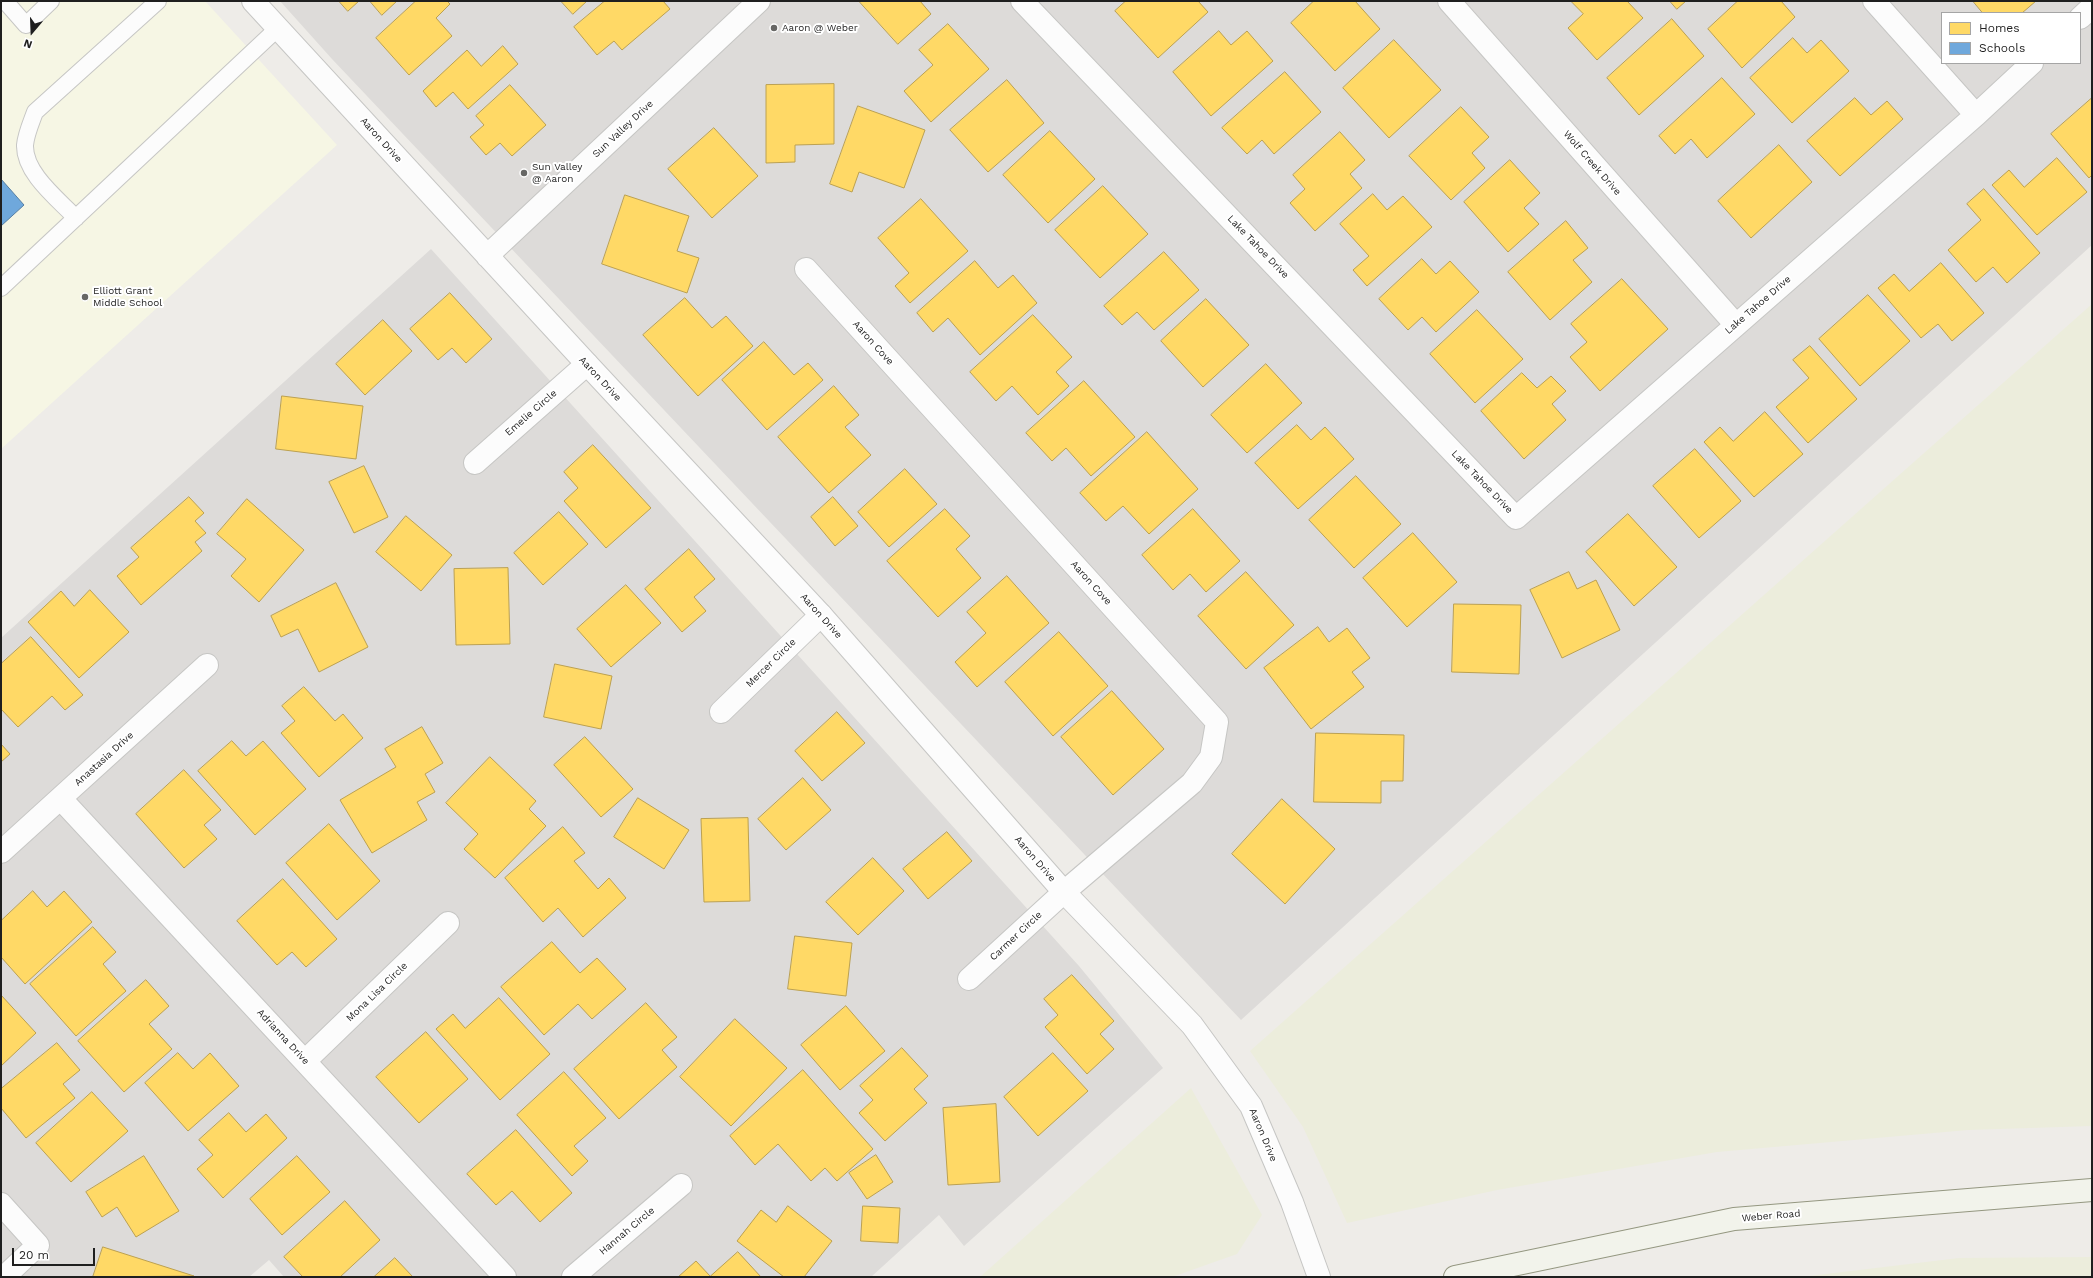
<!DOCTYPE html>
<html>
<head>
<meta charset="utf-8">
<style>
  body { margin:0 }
  #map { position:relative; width:2093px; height:1278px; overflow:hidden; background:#eeece8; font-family:"Work Sans",sans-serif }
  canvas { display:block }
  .frame { position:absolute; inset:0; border:2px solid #1f1f1f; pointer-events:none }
  .legend { position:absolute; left:1941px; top:12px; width:140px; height:52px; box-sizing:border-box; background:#fff; border:1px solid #a5a5a5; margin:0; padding:5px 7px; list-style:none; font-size:12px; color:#1f1f1f }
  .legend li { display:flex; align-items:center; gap:8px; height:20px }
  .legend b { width:20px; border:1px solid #a5a5a5 }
  .north { position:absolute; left:12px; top:12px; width:40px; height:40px; -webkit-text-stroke:3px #fff; paint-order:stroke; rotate:199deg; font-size:11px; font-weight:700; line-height:16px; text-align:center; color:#1f1f1f }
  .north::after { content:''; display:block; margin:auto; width:14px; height:18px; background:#1f1f1f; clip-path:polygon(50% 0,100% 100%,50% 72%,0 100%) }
  .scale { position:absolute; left:12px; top:1248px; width:83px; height:18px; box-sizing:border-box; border:2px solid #1f1f1f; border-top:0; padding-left:5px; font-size:12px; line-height:14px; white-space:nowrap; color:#1f1f1f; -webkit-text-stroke:3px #fff; paint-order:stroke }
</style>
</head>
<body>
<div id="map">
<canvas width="2093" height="1278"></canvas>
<div class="frame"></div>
<ul class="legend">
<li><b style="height:11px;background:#ffd966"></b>Homes</li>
<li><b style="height:11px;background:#6fa8dc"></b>Schools</li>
</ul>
<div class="north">N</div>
<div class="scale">20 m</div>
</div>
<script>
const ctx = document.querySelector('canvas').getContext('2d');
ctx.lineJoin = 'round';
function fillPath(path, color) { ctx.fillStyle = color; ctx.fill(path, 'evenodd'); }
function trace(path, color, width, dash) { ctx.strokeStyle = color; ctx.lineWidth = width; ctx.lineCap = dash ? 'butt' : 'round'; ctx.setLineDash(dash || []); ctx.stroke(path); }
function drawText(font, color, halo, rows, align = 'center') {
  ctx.font = font + ' "Work Sans",sans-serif'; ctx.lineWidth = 4; ctx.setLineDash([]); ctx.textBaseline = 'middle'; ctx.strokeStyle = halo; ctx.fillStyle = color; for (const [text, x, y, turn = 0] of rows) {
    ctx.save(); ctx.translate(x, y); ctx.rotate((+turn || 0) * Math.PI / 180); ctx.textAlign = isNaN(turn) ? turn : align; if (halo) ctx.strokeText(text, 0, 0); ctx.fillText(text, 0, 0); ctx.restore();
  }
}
const residential = new Path2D(`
  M280,1H2092V245L1241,1020L332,59ZM1942,13H2080V63H1942Z
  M431,249L1079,966L1163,1068L964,1246L939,1215L871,1277H284L269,1260L249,1277H1V638Z`);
const education = new Path2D(`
  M1,1H205L337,145L1,449Z`);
const farmland = new Path2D(`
  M2092,304V1126L1968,1130L1717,1152L1497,1190L1347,1223L1303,1127L1250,1051Z
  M1191,1088L1262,1215L1237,1254L1172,1277H980Z
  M2092,1257V1277H1801L1959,1258Z`);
const homes = new Path2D(`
  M339,1H359L348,11Z
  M370,1H397L382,15Z
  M416,1H447L450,4L436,18L452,36L409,75L376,38Z
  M561,1H587L573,14Z
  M605,1H663L670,9L622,50L614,41L597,55L574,27Z
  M859,1H920L931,14L898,44Z
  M1126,1H1198L1208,12L1158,58L1115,11Z
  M1314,1H1355L1380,29L1335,71L1291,23Z
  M1571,1H1627L1643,18L1597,60L1568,28L1583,14Z
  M1670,1H1686L1677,9Z
  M1738,1H1781L1795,17L1742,68L1708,29Z
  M1973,1H2036L2022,13H1983Z
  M1672,19L1704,56L1639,115L1607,78Z
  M948,24L989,69L931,122L904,91L933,65L919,50Z
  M1219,31L1231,45L1247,31L1273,61L1211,116L1173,72Z
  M1793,38L1807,53L1821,40L1849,71L1792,123L1750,78Z
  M1394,40L1441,90L1389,138L1343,88Z
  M503,46L518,64L468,109L453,92L436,107L423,91L467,50L481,66Z
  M1285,72L1321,112L1274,154L1262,140L1247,154L1222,128Z
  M1722,78L1755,114L1707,158L1691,139L1675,154L1659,136Z
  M1007,80L1044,123L988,172L950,130Z
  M834,84V144L795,145V162L766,163V85Z
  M510,85L546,125L512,156L500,143L486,155L470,137L484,125L476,116Z
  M1855,98L1871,115L1887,101L1903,119L1840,176L1807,141Z
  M2092,98V175L2089,178L2051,134Z
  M858,106L925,130L904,188L859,172L852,192L830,184Z
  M1461,107L1489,137L1472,153L1485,168L1451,200L1409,156Z
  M714,128L758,176L712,218L668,169Z
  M1050,131L1095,179L1048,223L1003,175Z
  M1340,132L1365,160L1350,174L1362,188L1315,231L1290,203L1305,189L1293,175Z
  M1779,145L1812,182L1751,238L1718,201Z
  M2057,158L2087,192L2037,235L1992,185L2009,170L2024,187Z
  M1510,160L1540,193L1524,208L1539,224L1508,252L1464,202Z
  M1103,186L1148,234L1100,278L1055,230Z
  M1984,189L2040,253L2007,283L1993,267L1976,282L1948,250L1981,220L1967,204Z
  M1373,194L1387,210L1403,196L1432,227L1367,286L1353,270L1369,256L1340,224Z
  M625,195L689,216L677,251L699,258L687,293L602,264Z
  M921,199L968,251L910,303L895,286L909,273L878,238Z
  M1566,221L1588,248L1573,260L1592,282L1550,320L1508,272Z
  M1164,252L1199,290L1154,330L1137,312L1122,325L1104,306Z
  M1422,259L1436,274L1450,261L1479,292L1436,332L1422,317L1408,330L1379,299Z
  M975,261L998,288L1013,275L1037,303L980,355L948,318L933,332L917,313Z
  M1941,263L1984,313L1952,341L1938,324L1921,338L1878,288L1894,274L1909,291Z
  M1622,279L1668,329L1600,391L1570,357L1587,342L1571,324Z
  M450,293L492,339L466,363L452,348L438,360L410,329Z
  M1868,295L1910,341L1860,386L1819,339Z
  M685,298L712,328L726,316L753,346L698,396L643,335Z
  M1206,299L1249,345L1203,387L1161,341Z
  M1477,310L1523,359L1475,403L1430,354Z
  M1033,315L1072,357L1056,372L1069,386L1038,415L1012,386L996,401L970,372Z
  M383,320L412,351L365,395L336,364Z
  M764,342L794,375L808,363L823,380L767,430L722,380Z
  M1810,346L1857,399L1808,443L1776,407L1809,378L1793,360Z
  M1266,364L1302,403L1247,453L1211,415Z
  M1522,373L1537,388L1551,376L1566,391L1552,404L1566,420L1524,459L1481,411Z
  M1084,381L1135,437L1091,476L1066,448L1052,461L1026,433Z
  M834,386L859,415L845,427L871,455L829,493L778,437Z
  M282,396L363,406L356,459L276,449Z
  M1765,412L1803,454L1754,497L1704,442L1720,427L1733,441Z
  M1297,425L1311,440L1325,427L1354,459L1298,509L1255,463Z
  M1147,432L1198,489L1149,534L1123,506L1106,521L1080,493Z
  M593,445L651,508L606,548L564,501L578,488L564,472Z
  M1695,449L1741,501L1699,538L1653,486Z
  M364,466L388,517L354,533L329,482Z
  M905,469L937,504L889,547L858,512Z
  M1356,476L1401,524L1354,568L1309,520Z
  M189,497L204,513L195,521L206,533L195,542L202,551L141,605L117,576L139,557L131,548Z
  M833,497L858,526L835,546L811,517Z
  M247,499L304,550L259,602L231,576L246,559L217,534Z
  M945,509L970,536L956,549L981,578L938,617L887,561Z
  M1193,509L1240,561L1206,592L1190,574L1173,590L1142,555Z
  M559,512L588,544L543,585L514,553Z
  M1628,514L1677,567L1634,606L1586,552Z
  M406,516L452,555L421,591L376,552Z
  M1413,533L1457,582L1407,627L1363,578Z
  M689,549L715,579L694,597L706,611L682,632L645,589Z
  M508,568L510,644L456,645L454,569Z
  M1246,572L1294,625L1246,669L1198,616Z
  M1569,572L1577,589L1596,580L1620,630L1562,658L1530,590Z
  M1007,576L1049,623L977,687L955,662L986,633L967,612Z
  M336,583L368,647L319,672L298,629L281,637L271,616Z
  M626,585L661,623L611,667L577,629Z
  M90,590L129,632L79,678L28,622L61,591L74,606Z
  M1454,604L1521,605L1519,674L1452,672Z
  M1318,627L1329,642L1347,628L1370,658L1352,672L1364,687L1311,729L1264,668Z
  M1059,632L1108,686L1053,736L1005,682Z
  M31,637L83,695L65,710L52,696L18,727L1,709V664Z
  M555,664L612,676L601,729L544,717Z
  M304,687L335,721L343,714L363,738L319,777L281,733L295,721L282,706Z
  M1112,691L1164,749L1113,795L1061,737Z
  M837,712L865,743L822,781L795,751Z
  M422,727L443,763L425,774L435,792L417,802L427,820L372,853L340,800L396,767L385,749Z
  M1316,733L1404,735L1403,781H1381V803L1314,802Z
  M585,737L633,789L601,817L554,765Z
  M232,741L246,756L263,741L306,789L255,835L198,771Z
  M1,744L10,754L1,762Z
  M490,757L536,801L529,809L546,826L495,878L464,849L478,834L446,803Z
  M184,770L221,810L204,825L217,839L184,868L136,814Z
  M803,778L831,810L786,850L758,819Z
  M638,798L689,830L664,869L614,837Z
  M1282,799L1335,849L1285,904L1232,854Z
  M748,818L750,901L704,902L701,819Z
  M329,824L380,881L337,920L286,863Z
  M563,827L585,853L574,861L598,889L609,878L626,898L583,937L558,908L543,922L505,878Z
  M947,832L972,861L928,899L903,869Z
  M873,858L904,891L858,935L826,902Z
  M283,879L337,939L306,967L292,952L277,965L237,921Z
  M33,891L47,907L64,891L92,922L25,984L1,957V921Z
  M93,927L116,952L103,964L126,991L76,1036L30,984Z
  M795,936L852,943L846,996L788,989Z
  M552,942L580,973L597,958L626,989L592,1019L578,1004L544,1035L501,987Z
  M1072,975L1114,1021L1100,1034L1114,1049L1087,1074L1045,1027L1058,1015L1044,999Z
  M146,980L169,1006L149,1024L172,1049L124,1092L78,1041Z
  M1,995L36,1033L1,1066Z
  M499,998L550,1054L500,1100L436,1029L453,1014L465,1028Z
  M646,1003L677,1037L662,1050L677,1067L619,1119L574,1069Z
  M846,1006L885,1051L840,1090L801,1045Z
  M735,1019L787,1068L731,1126L680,1077Z
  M426,1032L468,1079L419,1123L376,1077Z
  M57,1043L80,1070L63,1084L75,1098L26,1138L1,1108V1089Z
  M902,1048L928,1076L914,1089L927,1103L885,1141L859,1113L873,1100L860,1086Z
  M178,1053L193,1069L210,1053L239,1086L188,1131L145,1083Z
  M1053,1053L1088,1091L1038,1136L1004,1097Z
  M803,1070L873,1149L837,1181L825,1168L811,1181L778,1144L755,1165L730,1136Z
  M564,1072L606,1118L574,1146L588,1161L572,1176L517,1115Z
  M92,1092L128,1131L71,1182L36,1143Z
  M996,1104L1000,1182L948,1185L943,1108Z
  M229,1113L246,1132L266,1114L287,1138L223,1198L197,1169L213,1155L199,1140Z
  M516,1130L572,1193L540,1222L512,1191L496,1205L467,1174Z
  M876,1155L893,1182L867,1199L849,1173Z
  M144,1156L179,1211L136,1237L117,1207L102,1217L86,1192Z
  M297,1156L330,1192L282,1235L250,1199Z
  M345,1201L380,1240L340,1277H303L284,1257Z
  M788,1206L832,1241L804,1277H784L737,1241L761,1210L776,1222Z
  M863,1206L900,1208L898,1243L861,1241Z
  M103,1247L194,1276L93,1277Z
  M738,1252L761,1277H678L696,1261L710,1276Z
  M395,1258L413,1277H374Z`);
const schools = new Path2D(`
  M1,179L24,205L1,226Z`);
const service = new Path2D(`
  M5,1L26,25L51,1
  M76,218C58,199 24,173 25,145C26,134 31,123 35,112L158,1
  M1,288L278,28`);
const minor = new Path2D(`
  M1022,1L1516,518L1976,115L2032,63
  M1449,1L1736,325
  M1874,1L1976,115
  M2080,18L2092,7
  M806,269L1217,722L1211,757L1192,783L1064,892L969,979
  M475,463L587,364
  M721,712L821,615
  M61,799L505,1277
  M1,852L207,665
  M305,1061L448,923
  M1,1204L38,1245L4,1277
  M573,1277L681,1185`);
const tertiary = new Path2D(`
  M253,1L587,364L821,615L1064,892L1192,1025L1251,1106L1292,1202L1319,1277
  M487,256L759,1`);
const secondary = new Path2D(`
  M1455,1277L1734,1219L2092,1190`);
const markers = [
  [774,28,4,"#676765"],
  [524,173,4,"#676765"],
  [85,297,4,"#676765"]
];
const poiNames = [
  ["Aaron @ Weber",782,28],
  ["Sun Valley",532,167],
  ["@ Aaron",532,179],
  ["Elliott Grant",93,291],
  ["Middle School",93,303]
];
const streetNames = [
  ["Sun Valley Drive",623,129,-43],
  ["Aaron Drive",381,140,48],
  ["Wolf Creek Drive",1592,163,49],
  ["Lake Tahoe Drive",1258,247,46],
  ["Lake Tahoe Drive",1758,305,-41],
  ["Aaron Cove",873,343,48],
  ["Aaron Drive",600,379,47],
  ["Emelie Circle",531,413,-41],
  ["Lake Tahoe Drive",1482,482,46],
  ["Aaron Cove",1091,583,48],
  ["Aaron Drive",821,616,48],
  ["Mercer Circle",771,663,-44],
  ["Anastasia Drive",104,759,-42],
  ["Aaron Drive",1035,859,49],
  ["Carmer Circle",1016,936,-43],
  ["Mona Lisa Circle",377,992,-44],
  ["Adrianna Drive",283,1037,47],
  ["Aaron Drive",1263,1135,67],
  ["Weber Road",1771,1216,-5],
  ["Hannah Circle",627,1231,-40]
];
fillPath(residential, '#dddbd9');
fillPath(education, '#f6f6e4');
fillPath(farmland, '#eceddc');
fillPath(homes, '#ffd966');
trace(homes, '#bca151', 1);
fillPath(schools, '#6fa8dc');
trace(schools, '#577fa3', 1);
trace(service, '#c6c6c4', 18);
trace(minor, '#c6c6c4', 24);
trace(tertiary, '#c6c6c4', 24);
trace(secondary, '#949780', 24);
trace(service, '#fcfcfc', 16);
trace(minor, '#fcfcfc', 22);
trace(tertiary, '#fcfcfc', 22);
trace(secondary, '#f2f3eb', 22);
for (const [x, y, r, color] of markers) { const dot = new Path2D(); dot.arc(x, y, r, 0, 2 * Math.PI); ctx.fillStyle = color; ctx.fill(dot); trace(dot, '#fff', 1.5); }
drawText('10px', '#1f1f1f', '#fff', poiNames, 'left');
drawText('10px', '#1f1f1f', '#fff', streetNames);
</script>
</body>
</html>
